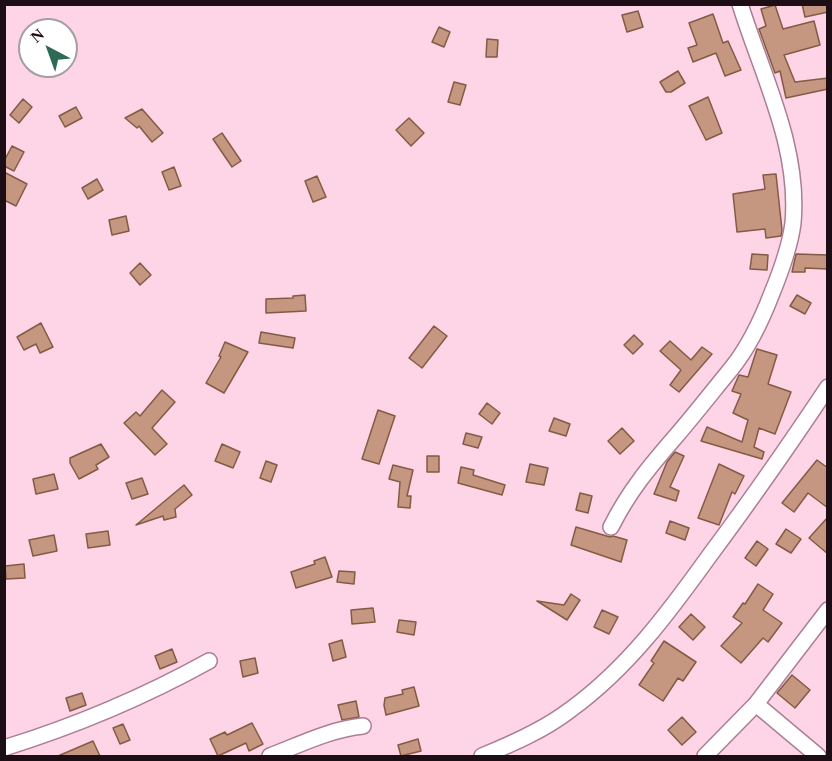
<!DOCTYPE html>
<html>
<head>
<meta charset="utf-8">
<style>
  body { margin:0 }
  #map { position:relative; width:832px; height:761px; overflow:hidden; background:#fed5e7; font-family:Georgia,serif }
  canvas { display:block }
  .frame { position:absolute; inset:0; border:6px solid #1d0d15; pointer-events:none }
  .north { position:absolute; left:18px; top:18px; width:60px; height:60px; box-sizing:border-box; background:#fff; border:2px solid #a59ea1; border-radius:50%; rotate:319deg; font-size:16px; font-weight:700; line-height:24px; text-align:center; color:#1d0d15 }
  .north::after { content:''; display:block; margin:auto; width:21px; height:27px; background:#2d6a56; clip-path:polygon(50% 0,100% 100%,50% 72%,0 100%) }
</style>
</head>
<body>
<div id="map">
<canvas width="832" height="761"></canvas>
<div class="frame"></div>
<div class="north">N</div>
</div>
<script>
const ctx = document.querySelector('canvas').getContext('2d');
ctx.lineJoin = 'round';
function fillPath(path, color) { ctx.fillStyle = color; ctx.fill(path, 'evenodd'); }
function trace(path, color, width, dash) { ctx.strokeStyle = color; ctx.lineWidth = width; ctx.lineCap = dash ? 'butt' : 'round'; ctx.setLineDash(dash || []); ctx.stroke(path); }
const building = new Path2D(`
  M802,4H828V12L805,17Z
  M775,5L783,29L814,21L820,45L784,55L795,82L828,78V89L786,98L780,71L775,73L759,29L766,26L761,9Z
  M638,11L643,27L627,32L622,15Z
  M713,14L723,43L728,41L741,70L725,76L716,53L693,62L688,48L697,45L689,23Z
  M439,27L450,32L444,47L432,42Z
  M487,39L498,40L497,57H486Z
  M678,71L685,83L671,92H666L660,82Z
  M454,82L466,85L460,105L448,102Z
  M708,97L722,133L706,140L689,106Z
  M23,99L32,107L19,123L10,115Z
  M76,107L82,118L65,127L59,116Z
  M142,109L163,133L152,142L139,126L137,128L125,118Z
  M409,118L424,133L411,146L396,130Z
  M222,133L241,161L232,167L213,139Z
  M12,146L24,152L14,171L4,166V161Z
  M174,167L181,186L169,190L162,172Z
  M4,172L27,184L16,206L4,200Z
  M776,174L782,230L781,236L766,238L765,229L737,232L733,194L765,189L763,175Z
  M317,176L326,197L313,202L305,181Z
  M97,179L103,190L88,199L82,188Z
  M126,216L129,231L112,235L109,220Z
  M752,254L768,255L767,270L750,269Z
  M796,254L828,255V269L805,268V272H792Z
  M140,263L151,275L140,285L130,273Z
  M305,295L306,311L266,313V299L293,298V296Z
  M797,295L811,303L805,314L790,306Z
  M41,323L53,347L40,353L36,344L24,350L17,337Z
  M434,326L447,336L422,368L409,358Z
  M261,332L295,338L293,348L259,343Z
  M634,335L643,344L633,354L624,345Z
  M670,341L691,360L702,347L712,354L679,392L670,385L681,370L660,351Z
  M225,342L248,352L224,393L206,383L221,357L219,356Z
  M757,349L777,355L768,384L791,392L775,434L759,428L754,447L764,452L762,459L701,441L707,427L742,442L748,420L733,413L741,394L732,391L739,375L748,377Z
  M162,390L175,402L152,428L167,444L155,455L124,423L136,412L140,416Z
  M487,403L500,413L492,424L479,414Z
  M378,410L395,416L379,464L362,459Z
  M554,418L570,424L566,436L549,431Z
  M622,428L634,441L620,454L608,441Z
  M466,433L482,437L478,448L463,444Z
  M101,444L109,457L96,465L98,469L79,479L70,463V458Z
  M222,444L240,452L233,468L215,461Z
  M675,452L684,456L670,487L679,491L676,501L654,494L667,462Z
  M427,456H439V472H427Z
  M817,460L828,468V508L808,493L794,512L782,503Z
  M266,461L277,465L271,482L260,478Z
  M530,464L548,468L544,485L526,482Z
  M719,464L744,476L735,494L732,492L719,525L698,518Z
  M393,465L413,470L407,496H411L410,508L398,507L400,482L389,479Z
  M461,467L474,470L473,475L505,485L502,495L458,483Z
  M54,474L58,489L36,494L33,479Z
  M142,478L148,494L132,499L126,483Z
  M184,485L192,495L175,509L176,517L164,520L163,516L136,525Z
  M580,493L592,496L588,513L576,510Z
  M828,517V554L809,538Z
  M670,521L689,528L685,540L666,533Z
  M576,527L610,537L613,536L627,540L621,562L571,545Z
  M786,529L801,539L791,553L776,544Z
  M108,531L110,545L88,548L86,534Z
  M54,535L57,551L33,556L29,540Z
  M757,541L768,549L756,566L745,558Z
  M325,557L332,577L296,588L291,572L315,564L314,561Z
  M24,564L25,578L6,579L5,566Z
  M339,571L355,572L354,584L337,582Z
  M758,584L773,594L763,610L782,623L768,642L763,638L741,663L721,646L742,623L733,617L743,603L745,604Z
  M571,594L580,600L567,620L537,601L564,605Z
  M373,608L375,622L352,624L351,610Z
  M602,610L618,617L609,634L594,627Z
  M691,614L705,627L693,640L679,627Z
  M399,620L416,622L414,635L397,632Z
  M342,640L346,657L333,661L329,644Z
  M664,641L696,662L683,681L678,678L663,701L639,685L654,663L651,661Z
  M172,649L177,662L160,669L155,656Z
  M255,658L258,673L243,677L240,661Z
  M792,675L810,690L795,708L777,693Z
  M414,687L419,706L386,715L384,705L385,698L403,694L402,690Z
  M82,693L86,705L70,711L66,698Z
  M356,701L359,717L342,720L338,705Z
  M682,717L696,732L682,745L668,730Z
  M252,723L263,744L249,751L246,743L218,756L210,739L225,732L227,735Z
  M123,724L130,740L120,744L113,728Z
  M418,739L421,751L401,756L398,745Z
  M93,741L100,756H58Z`);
const street = new Path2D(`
  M611,527C629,491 650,466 677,435C695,414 713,391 731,369C749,347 762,319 772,293C781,271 790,247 793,223C800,147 762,75 740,4
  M756,704L818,756
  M4,748C75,726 144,697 209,661
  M270,756C299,745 331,729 363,726
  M482,756C512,744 544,730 570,710C628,668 669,612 710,555C751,500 790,444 828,387
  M705,756L756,704L828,610`);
fillPath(building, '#c59780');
trace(building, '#845a44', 1.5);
trace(street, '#ac7e94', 18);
trace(street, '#fff', 15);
</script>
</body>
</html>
